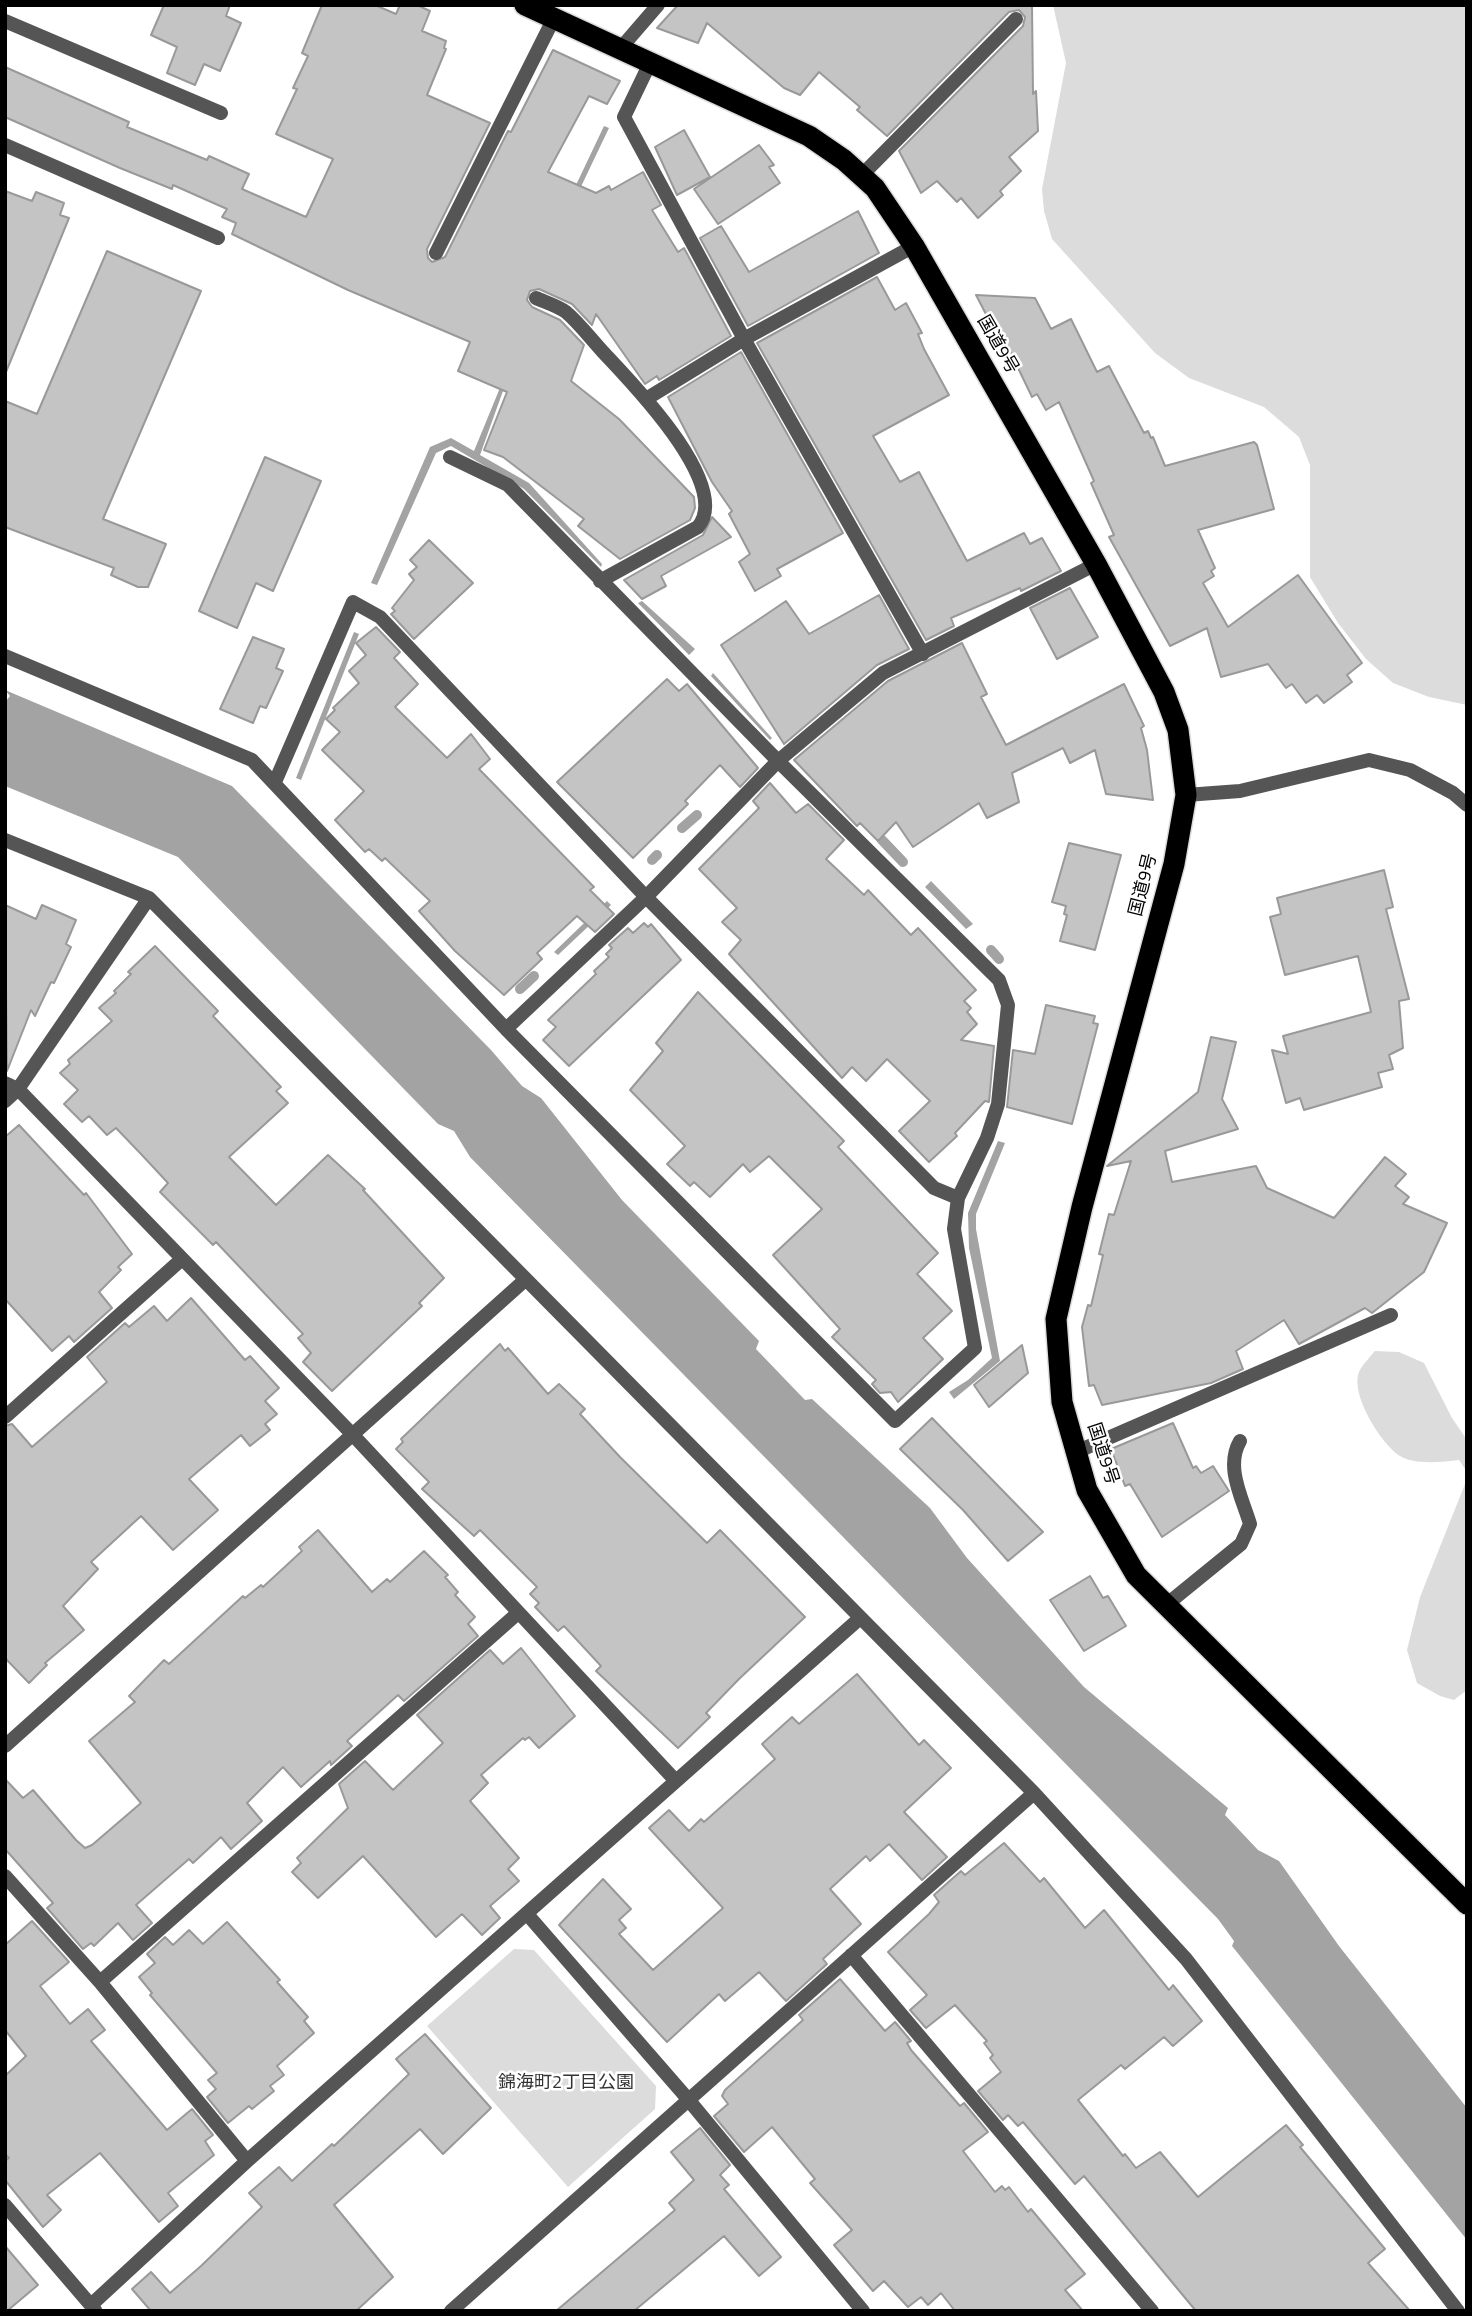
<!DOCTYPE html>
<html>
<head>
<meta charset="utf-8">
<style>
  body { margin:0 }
  #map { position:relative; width:1472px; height:2316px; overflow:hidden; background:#fff; font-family:"Titillium Web",sans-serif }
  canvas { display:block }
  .frame { position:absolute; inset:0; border:7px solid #000; pointer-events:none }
</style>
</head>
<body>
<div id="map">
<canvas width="1472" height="2316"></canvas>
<div class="frame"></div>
</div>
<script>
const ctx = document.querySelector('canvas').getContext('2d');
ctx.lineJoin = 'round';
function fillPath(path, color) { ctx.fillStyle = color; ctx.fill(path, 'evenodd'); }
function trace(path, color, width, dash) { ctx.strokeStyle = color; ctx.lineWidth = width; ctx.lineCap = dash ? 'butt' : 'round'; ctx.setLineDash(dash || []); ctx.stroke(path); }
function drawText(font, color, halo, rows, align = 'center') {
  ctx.font = font + ' "Titillium Web","Noto Sans JP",sans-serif'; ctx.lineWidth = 5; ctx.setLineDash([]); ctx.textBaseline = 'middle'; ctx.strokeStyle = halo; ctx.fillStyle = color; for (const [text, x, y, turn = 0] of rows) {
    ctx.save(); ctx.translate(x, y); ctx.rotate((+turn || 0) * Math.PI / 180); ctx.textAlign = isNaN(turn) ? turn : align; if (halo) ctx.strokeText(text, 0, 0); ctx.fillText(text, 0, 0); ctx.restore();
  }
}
const green = new Path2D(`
  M1053,5H1467V705L1429,697L1393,683L1366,659L1338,623L1310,577V465L1299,437L1264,407L1189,378L1155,353L1052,239L1044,211L1042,189L1066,63Z
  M1375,1351L1399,1352L1424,1363L1452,1418L1467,1440V1472L1459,1460C1442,1462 1414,1465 1400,1456C1381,1444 1350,1394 1359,1372C1362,1365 1370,1357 1375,1351Z
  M1467,1479V1690L1454,1700L1440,1696L1417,1683L1407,1650L1420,1597Z
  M514,1949L534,1950L656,2086L655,2109L568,2187L427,2026Z`);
const water = new Path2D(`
  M604,126L609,128L546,260L540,261Z
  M532,310L480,455L529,483L602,564L601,567L524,489L451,446L436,453L377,585L371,583L430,447L451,438L474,451Z
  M642,601L695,649L689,655L638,603Z
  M354,632L359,634L301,780L296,778Z
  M713,673L772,738L770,740L711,676Z
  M5,690L232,786L491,1050L522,1086L541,1098L622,1200L759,1341L756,1349L805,1400L812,1399L930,1508L967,1558L1084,1687L1228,1808L1225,1815L1258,1850L1279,1861L1339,1946L1467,2108V2240L1232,1946L1234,1941L1218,1919L470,1157L454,1131L438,1124L178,857L5,786V702L10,696Z
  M931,881L973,924L966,929L925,887Z
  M607,901L611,905L558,955L554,952Z
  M998,1141L1005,1143L976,1214V1229L1000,1361L954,1399L949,1392L968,1380L992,1358L969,1248L968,1213Z`);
const stream = new Path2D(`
  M682,828L697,815
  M882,840L903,862
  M652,860L657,855
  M991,950L999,959
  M520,989L534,976`);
const building = new Path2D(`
  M164,5H230L226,16L241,23L220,71L204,64L195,85L167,73L177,47L151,35Z
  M322,5H375L396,14L400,5H417L430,11L422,31L446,41L444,48L446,49L427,95L490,123L427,249L428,258L432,262L445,257L508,131L511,132L553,50L620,81L607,104L589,96L548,172L596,193L609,186L611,190L643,172L661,205L652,210L678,252L684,248L731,336L659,380L657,376L645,384L596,314L592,325L572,304L539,289L530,291L527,300L532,307L560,320L584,345L571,381L619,419L694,497L695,508L690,520L620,559L578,526L584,519L503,457L484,450L507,392L458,371L470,342L348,290L232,234L236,223L222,217L227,209L173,185L172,189L120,168L5,117V67L129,122L127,127L207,160L209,156L249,174L242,189L306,217L333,159L276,134L297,89L293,88L308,56L302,53Z
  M678,5H1032L1033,94L1036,91L1038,131L1009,157L1021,171L1000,191L1003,195L978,218L961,198L957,202L937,181L921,193L899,151L1023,26L1025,17L1019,10L1009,12L887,136L857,110L860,107L819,72L800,95L784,88L707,23L698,43L657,28Z
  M684,130L710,177L677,195L655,147Z
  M759,145L774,165L769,167L780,183L718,224L694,189Z
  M5,191L32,201L36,192L64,203L60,215L69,218L6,372Z
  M858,211L879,253L748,326L700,238L721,226L749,272Z
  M107,251L201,291L103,519L166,544L148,587H138L111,575L114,568L5,527V401L37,414Z
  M877,277L895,310L906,303L922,333L918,334L924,349L949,395L873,436L900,482L919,472L967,561L1024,533L1030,544L1042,538L1061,571L1021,591L1020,588L951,618L954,626L926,640L757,343Z
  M976,295L1035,298L1051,329L1071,319L1097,372L1109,366L1144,433L1148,431L1151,438L1153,437L1165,466L1254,442L1257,445L1274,509L1198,530L1215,568L1211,571L1214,576L1203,583L1228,627L1298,575L1362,663L1347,675L1352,682L1324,703L1317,695L1306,703L1292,684L1286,688L1268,664L1221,677L1207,628L1170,646L1109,537L1114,535L1091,483L1094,481L1059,402L1046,410L1037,394L1032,397L1005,341L1001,343Z
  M741,352L843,533L777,569L781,576L755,591L739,562L750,554L729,514L732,511L712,482L668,397Z
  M265,457L321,481L273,591L256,583L237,628L199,611Z
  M712,517L731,537L661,576L666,586L642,599L624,580L703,535Z
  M429,540L473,583L414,639L391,614L395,611L392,608L414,580L409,574L417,567L410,560Z
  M1070,588L1098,637L1057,659L1030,608Z
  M879,595L909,649L877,665L784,744L721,645L786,601L809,634Z
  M376,627L400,652L394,658L418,684L395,707L447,758L471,734L490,759L479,769L594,887L590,890L614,914L595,932L577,916L537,953L542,959L504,995L455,951L419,911L430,901L385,858L382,861L369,849L365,852L335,820L364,791L322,750L340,732L326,719L335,710L333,708L359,683L349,671L366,655L356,643Z
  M253,637L284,649L276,668L283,671L266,708L260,706L253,723L220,709Z
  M962,643L987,694L981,697L1006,745L1124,684L1144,726L1141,728L1147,750L1153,800L1106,794L1095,750L1070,763L1063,748L1012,773L1019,802L987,818L979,803L913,847L896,822L878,841L860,823L857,826L794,760L888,681Z
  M667,679L679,691L687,684L758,768L740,787L720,765L685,801L688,804L633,858L557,782Z
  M770,783L796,813L808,804L844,840L826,859L864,895L868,890L911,935L918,928L976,990L964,1001L971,1008L967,1012L977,1024L961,1040L994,1046L989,1102L985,1101L955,1133L957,1136L929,1162L899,1131L930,1101L887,1059L866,1081L852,1067L842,1078L729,954L741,940L722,922L737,908L699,869L759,808L753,801Z
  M1069,843L1121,855L1095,950L1060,941L1067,915L1064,914L1066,906L1052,902Z
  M1384,870L1393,907L1386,909L1409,999L1399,1001L1403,1048L1389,1055L1393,1069L1378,1073L1382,1087L1304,1110L1300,1098L1286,1103L1272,1050L1288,1054L1283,1036L1371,1012L1358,956L1285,975L1270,917L1281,914L1277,898Z
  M5,905L36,919L42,905L76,920L66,944L71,947L54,983L51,982L35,1016L31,1010L7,1071Z
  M644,923L648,927L651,924L681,960L569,1066L543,1040L556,1027L548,1020L596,974L594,971L609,957L606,954L612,948L609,945L628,928L633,933Z
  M155,946L218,1011L213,1016L281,1087L276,1091L288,1103L229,1157L276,1205L328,1155L365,1189L363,1190L444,1278L419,1303L422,1306L332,1391L303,1362L311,1353L298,1338L303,1334L216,1242L213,1245L160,1192L168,1183L141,1154L116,1128L107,1135L89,1116L82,1122L64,1104L78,1090L60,1073L70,1064L68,1060L112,1021L99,1008L116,993L114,991L131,974L128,972Z
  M698,992L844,1141L838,1147L938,1253L917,1274L952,1311L923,1338L943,1359L898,1402L891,1392L880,1393L872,1384L876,1380L832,1337L840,1329L773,1255L822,1209L769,1156L750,1172L743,1164L710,1197L694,1182L690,1186L667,1164L685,1146L630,1090L663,1051L656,1043Z
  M1046,1005L1095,1016L1093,1023L1098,1024L1072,1124L1007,1107L1013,1050L1035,1054Z
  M1211,1037L1236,1042L1222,1099L1238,1129L1165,1151L1172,1182L1256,1166L1267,1188L1334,1218L1385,1157L1406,1174L1395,1186L1409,1197L1403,1204L1447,1223L1424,1272L1372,1313L1365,1308L1299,1344L1284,1320L1236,1351L1243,1369L1211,1383L1102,1405L1094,1385L1089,1386L1082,1327L1088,1305L1091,1306L1103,1255L1099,1254L1109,1214L1114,1215L1131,1161L1107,1166L1198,1092Z
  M19,1125L84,1195L86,1193L132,1254L118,1267L121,1270L99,1292L112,1308L74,1342L69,1336L52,1351L5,1299V1137Z
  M191,1298L245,1360L250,1356L279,1388L265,1401L277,1414L265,1424L270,1430L250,1446L241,1435L189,1479L218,1510L173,1550L141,1516L91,1562L98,1569L63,1606L84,1630L45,1663L47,1665L29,1683L5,1658V1426L12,1424L32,1447L107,1382L87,1357L125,1323L129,1327L154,1306L167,1321Z
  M500,1344L505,1351L508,1348L548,1394L559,1384L585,1409L580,1414L620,1457L707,1543L720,1530L805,1617L739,1679L706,1713L710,1717L678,1748L596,1671L601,1666L564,1626L558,1631L535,1607L539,1603L530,1594L537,1587L480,1530L474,1536L422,1489L429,1482L396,1449L403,1442L401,1439Z
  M1022,1345L1028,1373L989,1407L974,1385Z
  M932,1418L1043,1532L1008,1561L963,1510L900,1449Z
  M1173,1423L1193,1468L1196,1466L1201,1473L1213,1466L1229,1491L1162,1537L1130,1484L1125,1486L1111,1449Z
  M318,1530L372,1592L387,1579L390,1582L424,1551L448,1575L445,1577L458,1592L455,1595L475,1617L468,1624L478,1636L404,1701L398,1695L347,1741L352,1746L331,1765L330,1761L301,1787L283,1767L247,1803L262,1821L231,1849L221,1837L193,1863L189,1859L136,1905L152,1923L133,1940L118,1923L94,1946L91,1943L83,1949L47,1908L53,1903L5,1849V1779L23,1798L33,1790L76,1840L85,1848L92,1845L141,1803L89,1741L135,1702L129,1696L164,1660L169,1664L243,1596L245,1598L261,1585L263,1587L302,1551L299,1547Z
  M1090,1576L1103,1598L1108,1596L1126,1626L1084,1651L1050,1600Z
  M521,1648L575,1716L539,1748L529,1737L525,1740L523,1738L481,1775L488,1783L470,1801L519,1858L508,1869L519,1881L490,1906L500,1918L482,1935L462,1914L436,1937L363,1856L318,1898L292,1872L301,1863L297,1858L348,1808L339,1784L365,1761L393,1790L443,1743L417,1715L490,1650L503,1664Z
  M857,1674L919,1745L924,1740L951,1768L904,1812L947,1857L922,1880L889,1844L870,1861L866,1856L830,1889L861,1924L823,1959L827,1964L786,2001L759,1972L725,2001L719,1994L667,2042L559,1925L603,1879L631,1909L619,1920L626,1928L619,1934L653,1970L723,1908L649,1828L669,1810L689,1831L701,1819L704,1822L775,1759L762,1744L792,1717L799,1724Z
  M1004,1843L1040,1882L1044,1878L1085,1928L1104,1910L1169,1990L1173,1985L1202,2021L1173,2046L1164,2037L1125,2069L1121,2065L1078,2100L1123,2156L1125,2154L1136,2168L1160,2152L1198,2197L1286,2125L1303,2145L1300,2147L1385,2249L1368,2263L1410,2311H1196L1084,2176L1075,2184L1023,2122L1018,2126L1008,2115L1003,2120L978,2091L1001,2072L990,2058L993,2055L984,2043L987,2041L955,2005L926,2028L910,2010L927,1995L888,1952L929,1914L939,1902L934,1895L961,1871L965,1875Z
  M32,1921L69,1962L40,1986L70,2024L88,2009L105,2030L91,2041L167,2130L192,2109L213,2135L205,2141L214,2155L168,2193L178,2206L159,2222L100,2153L47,2195L61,2210L43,2227L5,2180V2161L9,2158L5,2154V2076L26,2056L5,2030V1945Z
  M227,1922L280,1980L277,1982L308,2017L304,2021L314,2033L277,2066L284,2075L270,2086L274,2091L252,2109L249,2106L228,2123L207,2097L216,2089L208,2080L217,2073L150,1995L152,1993L139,1977L155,1963L147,1954L165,1937L173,1945L189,1930L203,1944Z
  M840,1979L885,2031L895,2022L911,2041L907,2043L911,2050L960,2106L964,2103L988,2132L963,2151L995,2192L1002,2186L1005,2190L1009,2187L1028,2212L1031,2209L1085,2274L1065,2290L1083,2311H955L941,2293L928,2305L921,2297L908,2307L884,2281L873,2291L834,2245L852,2230L810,2183L815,2179L772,2127L744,2152L714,2116L728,2104L722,2096L725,2090L803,2020L799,2015Z
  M425,2034L491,2108L443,2154L420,2129L334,2205L393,2277L356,2311H151L132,2289L151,2272L170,2293L201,2266L262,2207L249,2193L279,2167L292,2181L332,2144L334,2146L409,2074L396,2059Z
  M700,2128L730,2165L720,2175L729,2185L724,2189L781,2257L759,2276L724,2236L634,2311H556L675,2210L669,2203L694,2180L671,2152Z
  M5,2246L38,2285L7,2311H5Z`);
const lane = new Path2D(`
  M5,21L221,113
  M1166,1605L1241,1544L1250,1524C1242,1497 1225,1467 1240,1441`);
const street = new Path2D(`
  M620,49L658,5
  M5,145L218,238
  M862,175L1016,19
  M914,246L744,339L923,654
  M436,253L554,18
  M536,298C545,302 558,306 566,312C579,323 591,339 603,352C630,381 733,485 698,527L600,581
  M646,399L744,339L624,117L650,63
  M5,656L252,760L506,1029L895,1421L975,1348L954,1229L958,1198L987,1138L998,1104L1008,1005L999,980L778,761L508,485L450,457
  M275,782L353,602L380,617L646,897L934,1188L958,1198
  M1186,795L1240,791L1369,760L1410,770L1453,793L1467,805
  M5,840L149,898L1034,1793L1186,1959L1458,2311
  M506,1029L646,897L778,761L883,673L1096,564
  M5,1083L18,1089L353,1435L675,1780
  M5,1101L18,1089L149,898
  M5,1417L182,1259
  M1076,1452L1391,1315
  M5,1746L525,1280
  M5,1876L100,1982L247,2161
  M527,1914L687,2098L863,2311
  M851,1955L1152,2311
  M100,1982L518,1613
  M5,2205L95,2310
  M91,2305L247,2161L859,1619
  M451,2311L1034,1793`);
const highway = new Path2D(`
  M525,5L809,136L844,160L875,188L914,246L1096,564L1164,692L1178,730L1186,795L1174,864L1082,1207L1056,1319L1062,1402L1087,1490L1136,1575L1467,1904`);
const streetNames = [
  ["国道9号",997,345,60],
  ["国道9号",1144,885,-76],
  ["国道9号",1102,1454,72]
];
const parkNames = [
  ["錦海町2丁目公園",566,2084]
];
fillPath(green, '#dcdcdc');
fillPath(water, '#a3a3a3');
trace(stream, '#a3a3a3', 10);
fillPath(building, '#c4c4c4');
trace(building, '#999', 2);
trace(highway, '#dbdbdb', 24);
trace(lane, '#555', 14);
trace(street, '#555', 14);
trace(highway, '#000', 21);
drawText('18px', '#000', '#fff', streetNames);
drawText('18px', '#333', '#fff', parkNames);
</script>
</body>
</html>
